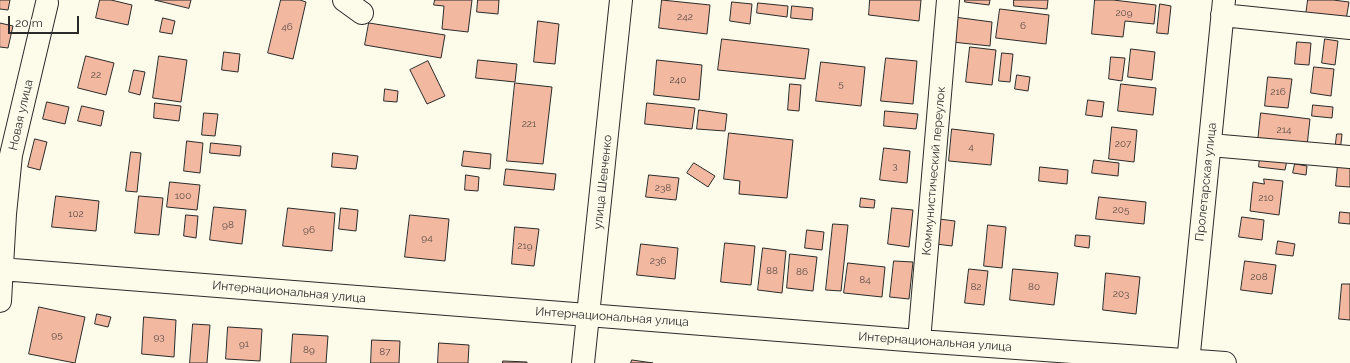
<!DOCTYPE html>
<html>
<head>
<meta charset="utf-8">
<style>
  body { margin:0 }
  #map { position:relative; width:1350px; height:363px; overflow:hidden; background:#fdfbea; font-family:Raleway,sans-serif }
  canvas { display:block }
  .scale { position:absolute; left:8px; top:16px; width:71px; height:18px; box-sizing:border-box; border:2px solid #2b2b2b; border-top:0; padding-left:5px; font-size:12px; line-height:14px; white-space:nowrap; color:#2b2b2b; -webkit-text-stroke:3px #fdfbea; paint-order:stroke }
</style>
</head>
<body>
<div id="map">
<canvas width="1350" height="363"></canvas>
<div class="scale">20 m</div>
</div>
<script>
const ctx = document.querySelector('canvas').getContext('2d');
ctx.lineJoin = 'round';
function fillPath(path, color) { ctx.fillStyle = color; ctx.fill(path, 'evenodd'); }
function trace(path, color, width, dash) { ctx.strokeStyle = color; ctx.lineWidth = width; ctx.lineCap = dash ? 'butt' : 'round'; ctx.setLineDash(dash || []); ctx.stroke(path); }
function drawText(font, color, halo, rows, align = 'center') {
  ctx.font = font + ' Raleway,sans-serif'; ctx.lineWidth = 3; ctx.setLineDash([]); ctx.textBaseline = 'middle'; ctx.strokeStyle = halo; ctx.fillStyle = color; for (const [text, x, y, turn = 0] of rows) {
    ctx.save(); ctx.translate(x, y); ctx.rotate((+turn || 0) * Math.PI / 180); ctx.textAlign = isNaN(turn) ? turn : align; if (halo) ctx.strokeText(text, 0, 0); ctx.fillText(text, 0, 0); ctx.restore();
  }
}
const building = new Path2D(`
  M0,0H10L8,10L0,9Z
  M100,0H111L132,5L128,25L96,18Z
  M155,0H191L189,8Z
  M281,0H300L306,2L293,59L268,53Z
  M435,0H472L468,32L442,29L444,6L434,5Z
  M478,0H499L498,14L477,12Z
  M662,0L710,5L707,34L659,28Z
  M870,0H921L919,21L869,15Z
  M965,0H990L989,5L965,2Z
  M1014,0H1048L1047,9L1014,6Z
  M1095,0H1113L1156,5L1154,24L1125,21L1123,37L1092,34Z
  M1308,0H1333L1349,2L1346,20L1306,15Z
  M732,2L752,4L750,24L730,21Z
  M758,3L788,6L787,17L757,13Z
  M1160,4L1171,6L1168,34L1157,33Z
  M792,6L813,8L812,20L791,18Z
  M1000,9L1049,15L1046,44L996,38Z
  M954,17L992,22L990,46L952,42Z
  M163,18L175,21L172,34L160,32Z
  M538,21L559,24L555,64L534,62Z
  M0,23L13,26L8,48L0,47Z
  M369,23L445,35L441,58L365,45Z
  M722,39L809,49L805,79L718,70Z
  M1325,39L1338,41L1335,65L1322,63Z
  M1297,42L1311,43L1309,65L1295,64Z
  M970,47L996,50L992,85L966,82Z
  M1131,49L1155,52L1152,80L1128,77Z
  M224,52L240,54L238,72L222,70Z
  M1002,53L1013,54L1010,82L999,81Z
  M86,56L114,63L106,95L78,88Z
  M159,56L187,60L181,102L153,98Z
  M1111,57L1125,58L1122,81L1109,79Z
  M886,58L917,61L913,104L881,101Z
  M478,60L517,64L515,82L476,78Z
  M657,60L702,65L699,100L654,95Z
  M428,61L445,96L427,104L410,70Z
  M821,62L865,67L861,106L816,101Z
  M1314,67L1334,69L1331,96L1311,93Z
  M134,70L145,72L140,95L129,92Z
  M1017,75L1030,77L1028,91L1015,89Z
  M1268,77L1292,79L1288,108L1265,106Z
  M515,83L552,87L543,164L507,161Z
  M790,84L801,85L799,111L788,110Z
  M1121,84L1156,88L1153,115L1118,111Z
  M385,89L398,91L397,102L384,101Z
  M1088,100L1104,102L1102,117L1086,115Z
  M47,102L69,107L65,124L43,119Z
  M155,103L181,106L179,121L154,118Z
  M647,103L695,108L692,129L645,124Z
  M1313,105L1333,107L1332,118L1312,116Z
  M82,106L104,111L101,126L78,121Z
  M699,110L727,114L725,131L697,129Z
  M885,111L918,114L916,129L884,126Z
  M204,113L218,114L215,136L202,135Z
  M1261,113L1310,119L1307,146L1258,141Z
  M1112,127L1137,130L1134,162L1109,159Z
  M952,129L994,134L991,165L949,161Z
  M729,133L793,140L787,198L739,194L740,181L724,179Z
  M1337,134H1342L1340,152L1335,151Z
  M35,139L47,142L40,170L28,167Z
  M187,141L203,143L200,173L184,171Z
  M211,143L241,146L240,156L210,153Z
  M884,148L910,151L907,183L880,180Z
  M464,151L491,154L490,169L462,166Z
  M131,152L141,153L137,192L126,191Z
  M333,153L358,156L356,169L332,167Z
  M1260,156L1287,160L1285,170L1259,167Z
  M1094,160L1119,163L1118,176L1092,173Z
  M694,163L715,176L708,187L687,173Z
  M1295,164L1307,166L1306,175L1293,173Z
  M1338,164L1350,166V187L1336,186Z
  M1040,167L1068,170L1067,184L1039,181Z
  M506,169L556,174L554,190L504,185Z
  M466,175L479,177L478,191L465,190Z
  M649,175L679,178L676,200L646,197Z
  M1264,179L1283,181L1279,215L1250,211L1253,182L1264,184Z
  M170,182L200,185L197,210L167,207Z
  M56,196L99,201L96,231L52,227Z
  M139,196L163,198L159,235L135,233Z
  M1099,197L1146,202L1144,224L1096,219Z
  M861,198L875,200L874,208L860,207Z
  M214,207L246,210L242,244L210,240Z
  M288,208L335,213L332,251L283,246Z
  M341,208L358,210L356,231L339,229Z
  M892,208L913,210L909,247L888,244Z
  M1340,212L1350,213V224L1339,223Z
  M186,215L198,216L196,238L184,236Z
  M410,215L449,219L445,261L405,257Z
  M1242,217L1264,220L1262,240L1239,237Z
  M939,219L955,221L952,246L936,244Z
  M833,224L848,225L841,291L826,290Z
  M988,225L1006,227L1002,268L984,266Z
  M515,227L539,229L534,266L512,264Z
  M807,230L824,232L822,250L805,248Z
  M1076,235L1090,236L1089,248L1075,246Z
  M1278,241L1295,244L1293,256L1276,254Z
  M725,243L755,246L751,285L721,282Z
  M641,244L678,248L675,279L637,275Z
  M763,248L786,251L782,293L758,290Z
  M790,254L817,257L813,291L787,288Z
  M894,261L913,262L909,299L890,297Z
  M1245,261L1276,265L1272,294L1241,290Z
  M848,263L885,267L882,297L844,293Z
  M969,269L988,271L984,305L965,303Z
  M1013,269L1058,273L1054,305L1010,300Z
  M1106,273L1140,277L1136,314L1103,310Z
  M1342,284H1350V320L1339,319Z
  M39,307L85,317L75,363L29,354Z
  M97,314L111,317L108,327L95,324Z
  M144,317L176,320L174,357L142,354Z
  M193,324L210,325L207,363H190Z
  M228,327L262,329L260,361L226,359Z
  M293,334L328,336L326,363H291Z
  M372,340L400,341L399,363H371Z
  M439,343L469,345L468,363H438Z
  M632,360L653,363H631Z
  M503,361L527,362V363H503Z`);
const minor = new Path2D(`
  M344,0L362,13
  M1222,15L1350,28
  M1210,145L1350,157
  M0,269L919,341L1225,363
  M0,301L5,214L11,155L47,3
  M919,341L948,0
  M583,363L621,0
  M1188,363L1224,0`);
const numberNames = [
  ["209",1124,13],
  ["242",685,17],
  ["6",1023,26],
  ["46",287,27],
  ["22",96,75],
  ["240",678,80],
  ["5",841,84],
  ["216",1278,92],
  ["221",529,124],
  ["214",1284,130],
  ["207",1123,144],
  ["4",971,147],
  ["3",895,166],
  ["238",663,188],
  ["100",183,196],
  ["210",1266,198],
  ["205",1121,210],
  ["102",76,214],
  ["98",228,225],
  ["96",309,230],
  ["94",427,238],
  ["219",525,246],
  ["236",658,261],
  ["88",772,271],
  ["86",802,272],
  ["208",1259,277],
  ["84",865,280],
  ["82",976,287],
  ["80",1034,287],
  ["203",1121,294],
  ["95",57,335],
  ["93",159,337],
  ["91",244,344],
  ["89",309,350],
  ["87",385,352]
];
const streetNames = [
  ["Новая улица",21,115,-77],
  ["Коммунистический переулок",934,171,-85],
  ["улица Шевченко",603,182,-84],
  ["Пролетарская улица",1206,182,-84],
  ["Интернациональная улица",289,292,5],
  ["Интернациональная улица",612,317,4],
  ["Интернациональная улица",935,342,4]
];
fillPath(building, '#f2b8a0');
trace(building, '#2b2b2b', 1);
trace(minor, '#2b2b2b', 24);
trace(minor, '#fdfbea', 22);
drawText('10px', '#5d4e48', null, numberNames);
drawText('12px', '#2b2b2b', '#fdfbea', streetNames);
</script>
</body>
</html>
